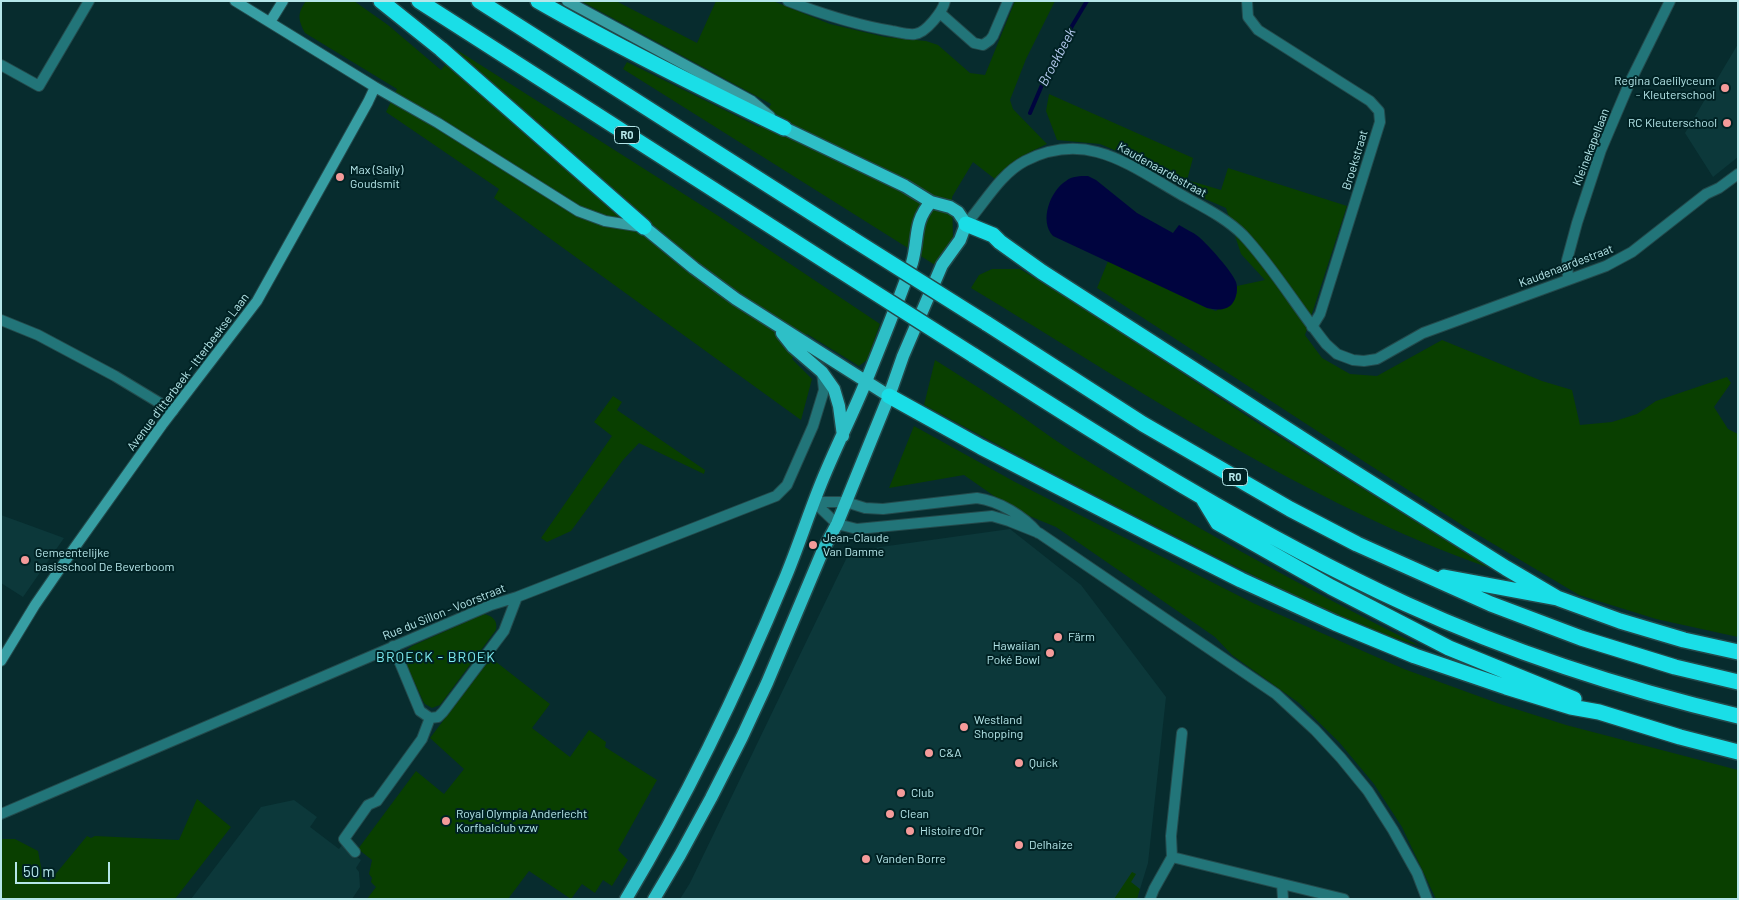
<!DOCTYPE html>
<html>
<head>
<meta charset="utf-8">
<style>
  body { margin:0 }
  #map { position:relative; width:1739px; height:900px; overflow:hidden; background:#072c2e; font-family:Barlow,sans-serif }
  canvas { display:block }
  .frame { position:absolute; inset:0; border:2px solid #b5e6e9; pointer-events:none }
  .scale { position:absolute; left:15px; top:862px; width:95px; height:22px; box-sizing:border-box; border:2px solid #b5e6e9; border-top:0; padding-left:6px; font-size:15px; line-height:18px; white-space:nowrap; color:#b5e6e9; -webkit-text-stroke:4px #002224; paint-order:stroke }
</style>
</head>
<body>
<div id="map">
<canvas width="1739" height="900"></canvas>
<div class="frame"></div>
<div class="scale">50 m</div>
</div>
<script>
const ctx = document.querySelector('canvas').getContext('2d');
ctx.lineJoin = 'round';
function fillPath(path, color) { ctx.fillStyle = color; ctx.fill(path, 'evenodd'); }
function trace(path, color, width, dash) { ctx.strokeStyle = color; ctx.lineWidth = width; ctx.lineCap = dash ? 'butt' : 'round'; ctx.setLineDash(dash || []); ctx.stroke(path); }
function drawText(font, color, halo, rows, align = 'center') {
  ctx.font = font + ' Barlow,sans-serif'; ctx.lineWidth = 4; ctx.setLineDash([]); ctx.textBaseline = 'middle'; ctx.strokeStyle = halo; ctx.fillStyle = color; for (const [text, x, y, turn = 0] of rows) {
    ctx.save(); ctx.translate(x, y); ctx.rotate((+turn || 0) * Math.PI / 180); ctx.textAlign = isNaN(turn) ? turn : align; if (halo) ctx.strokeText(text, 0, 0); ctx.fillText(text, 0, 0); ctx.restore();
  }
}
const built = new Path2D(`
  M1738,44V157L1713,177L1685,133Z
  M1,515L64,538L23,597L1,583Z
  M1010,529L1081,585L1166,697L1148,863L1137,899H680L690,883L848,555L859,550Z
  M294,800L317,817L310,827L339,849L342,845L361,860L356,868L359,872L360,887L352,899H191L261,807Z`);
const green = new Path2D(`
  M306,1H354L388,25L441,70L457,50L720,217L880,324L867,360L859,366L807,334L792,359L812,379L801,420L494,198L499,189L386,112L397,89L305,33C298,19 297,14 306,1Z
  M581,1H616L697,43L716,1H773L830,24L885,37L926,41L938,45L970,73L985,75L1015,1H1055L1026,59L1010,100L1013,109L1047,144C1023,155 1013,160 995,179L973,162L952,197L953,237L935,265L623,69L627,62L759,127L771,104Z
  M1049,94L1193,158L1187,180L1221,190L1228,168L1347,206L1305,335L1322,358L1350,374L1377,376L1442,340L1542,381L1572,390L1580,425L1612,422L1637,414L1656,401L1727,377L1731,383L1714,407L1728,429L1738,434V637L1656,619L1579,595L1465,527L1097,288L1108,261L1207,308L1216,311L1237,293V286L1265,280L1241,254L1226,208L1196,195L1138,160L1100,144L1057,140L1046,111Z
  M992,269H1020L1095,315L1256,422L1490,568C1304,503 1139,389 971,288L979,275Z
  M935,360C957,374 980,388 1002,403C1025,418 1047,435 1070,450C1183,521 1300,586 1420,646C1347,625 1280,588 1212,555C1115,506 1019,457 924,405Z
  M613,396L622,402L617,410L705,470L704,474L639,443L623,460L571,531L547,542L541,538L612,436L594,422Z
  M914,426L1015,482L1253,603L1404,669L1500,704L1566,725L1738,770V899H1436L1402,827L1374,784L1339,742L1299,703L1232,655L1215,637L1056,527L1022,513L994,496L964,475L889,488Z
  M484,614C493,616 498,621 496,630L440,705L432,708L425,704L423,701L403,657L407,650L412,646Z
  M491,658L550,704L532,728L570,757L589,730L606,742L605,747L657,780L618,850L628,860L612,886L603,880L595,893L582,884L571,899L529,871L508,899H367L376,887L371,882L372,878L369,874L372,860L358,849L416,771L444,794L464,769L430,738Z
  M197,799L231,827L175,899H1V839H15L38,851L43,877L49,882L87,836L91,838L95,836L179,840Z
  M1132,872L1136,874L1131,882L1140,889L1137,899H1114Z`);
const water = new Path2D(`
  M1088,176L1096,180L1137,213L1173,233L1179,225C1185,229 1193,232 1199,237C1208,245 1232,271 1236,282C1238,288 1237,298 1232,304C1226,311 1216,310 1207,308L1053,236C1039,221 1050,191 1066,181C1072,176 1080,176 1088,176Z`);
const stream = new Path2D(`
  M1030,113L1045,78L1072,26L1087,1`);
const street = new Path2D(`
  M788,1C822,14 856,25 892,31C899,32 907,35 915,34C926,33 943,11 945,1
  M1247,1L1248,17L1258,30L1370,101L1379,111L1380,122L1320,314L1312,327
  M940,13L974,43L983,45L990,40L993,36L1008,1
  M1,65L39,86L89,1
  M966,224C984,204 1000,174 1025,161C1086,130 1128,164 1180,194C1201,206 1225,217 1243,235C1274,268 1297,308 1326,344L1337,354L1353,360L1364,361L1377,359L1423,333L1606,266L1632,252L1706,194L1719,188L1738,174
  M1568,279L1567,260L1577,223L1601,150L1629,84L1670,1
  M1,320L38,335L115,376L173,411
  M814,502L837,524L857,529L992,516L1009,521L1039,533L1276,694L1315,730L1341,758L1368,791L1393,830L1417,873L1427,899
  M814,502H846L865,508L883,509L977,498C999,501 1024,516 1038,533
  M393,646L420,711L430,718L438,717L443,712L504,631L517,597
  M1,814L491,605L517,597L776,496L787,485L813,426L824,390L822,372
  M355,852L344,839L368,805L377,801L422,739L430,718
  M1172,857L1344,899
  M1282,884L1283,899
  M1150,899L1154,889L1172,857L1171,836L1182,733`);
const secondary = new Path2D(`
  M235,1L375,87L438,123L578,211L605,221L643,227
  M567,1L752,101L770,116
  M270,22L283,1
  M1,661L35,605L75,547L162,425L257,301L368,102L375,87`);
const primary = new Path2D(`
  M644,227L694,268L736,299L889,396
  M782,333L793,347L822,372L834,389L839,406L843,436
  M626,899C688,796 740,687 786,576C798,547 808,516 820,486C835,448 854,412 869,374C884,337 899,300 912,263C919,239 913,222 931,202
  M654,899L680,855L711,798L742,737L767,683L823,550L837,524L846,502L889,396L903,356L942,265L960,240L966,224L958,212L950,207L931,202L905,186L784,128`);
const highway = new Path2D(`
  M381,1L441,49L644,227
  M419,1L836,268
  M479,1L851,238
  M538,1C618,47 701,88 784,128
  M966,224L993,235L1000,242L1042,272L1344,466L1506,568L1557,598
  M986,323L1143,424L1290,509L1357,544L1491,604L1581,638L1675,667L1738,682
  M973,355C1113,445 1254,534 1406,604C1513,653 1624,689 1738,716
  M889,396L981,447L1154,536L1241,580L1335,623L1415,656L1506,687L1571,707L1599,712L1680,737L1738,752
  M1204,500L1218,523L1331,587L1449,648L1574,699
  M1444,577L1557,598L1620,621L1684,640L1738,652`);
const highwayBridge = new Path2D(`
  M851,238L986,323
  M836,268L973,355`);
const markers = [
  [1725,88,5,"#f59b9a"],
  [1727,123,5,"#f59b9a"],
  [340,177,5,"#f59b9a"],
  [813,545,5,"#f59b9a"],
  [25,560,5,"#f59b9a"],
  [1058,637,5,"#f59b9a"],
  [1050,653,5,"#f59b9a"],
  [964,727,5,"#f59b9a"],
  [929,753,5,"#f59b9a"],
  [1019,763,5,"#f59b9a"],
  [901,793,5,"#f59b9a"],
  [890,814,5,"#f59b9a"],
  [446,821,5,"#f59b9a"],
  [910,831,5,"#f59b9a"],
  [1019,845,5,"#f59b9a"],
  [866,859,5,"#f59b9a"]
];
const shields = [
  [627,135,25],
  [1235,477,25]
];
const shieldNames = [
  ["R0",627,135],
  ["R0",1235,477]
];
const poiNames = [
  ["Regina Caelilyceum",1715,81,"right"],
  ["- Kleuterschool",1715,95,"right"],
  ["RC Kleuterschool",1717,123,"right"],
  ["Max (Sally)",350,170],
  ["Goudsmit",350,184],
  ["Jean-Claude",823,538],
  ["Van Damme",823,552],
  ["Gemeentelijke",35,553],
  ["basisschool De Beverboom",35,567],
  ["Färm",1068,637],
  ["Hawaiian",1040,646,"right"],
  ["Poké Bowl",1040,660,"right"],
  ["Westland",974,720],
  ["Shopping",974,734],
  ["C&A",939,753],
  ["Quick",1029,763],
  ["Club",911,793],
  ["Royal Olympia Anderlecht",456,814],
  ["Korfbalclub vzw",456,828],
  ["Clean",900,814],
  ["Histoire d'Or",920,831],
  ["Delhaize",1029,845],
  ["Vanden Borre",876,859]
];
const streetNames = [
  ["Kleinekapellaan",1591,147,-69],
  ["Broekstraat",1355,160,-73],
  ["Kaudenaardestraat",1162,170,29],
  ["Kaudenaardestraat",1566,266,-21],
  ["Avenue d'Itterbeek - Itterbeekse Laan",188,372,-53],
  ["Rue du Sillon - Voorstraat",444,612,-22]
];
const waterNames = [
  ["Broekbeek",1057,57,-62]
];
const neighbourhoodNames = [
  ["BROECK - BROEK",436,657]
];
fillPath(built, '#0c383a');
fillPath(green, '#093f00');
fillPath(water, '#00043f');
trace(stream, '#00043f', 4);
trace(street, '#234a4c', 12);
trace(secondary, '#234a4c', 12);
trace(primary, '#234a4c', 15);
trace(highway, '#234a4c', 18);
trace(street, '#227579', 10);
trace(secondary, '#379ea3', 10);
trace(primary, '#2ebfc7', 12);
trace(highway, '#1adee7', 15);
trace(highwayBridge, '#234a4c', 18, []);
trace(highwayBridge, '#1adee7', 15);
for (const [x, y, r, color] of markers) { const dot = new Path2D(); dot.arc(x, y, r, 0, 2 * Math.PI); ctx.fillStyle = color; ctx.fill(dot); trace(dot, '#002224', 2); }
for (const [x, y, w] of shields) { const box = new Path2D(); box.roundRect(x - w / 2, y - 8.5, w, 17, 4); ctx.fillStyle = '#002224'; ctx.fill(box); trace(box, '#b5e6e9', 1); }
drawText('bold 11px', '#b5e6e9', null, shieldNames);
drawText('12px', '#b5e6e9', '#002224', poiNames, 'left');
drawText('12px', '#b5e6e9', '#002224', streetNames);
drawText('italic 14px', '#b3c9ed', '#002224', waterNames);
ctx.letterSpacing = '1px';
drawText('14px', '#7debf1', '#002224', neighbourhoodNames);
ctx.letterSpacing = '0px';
</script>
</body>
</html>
